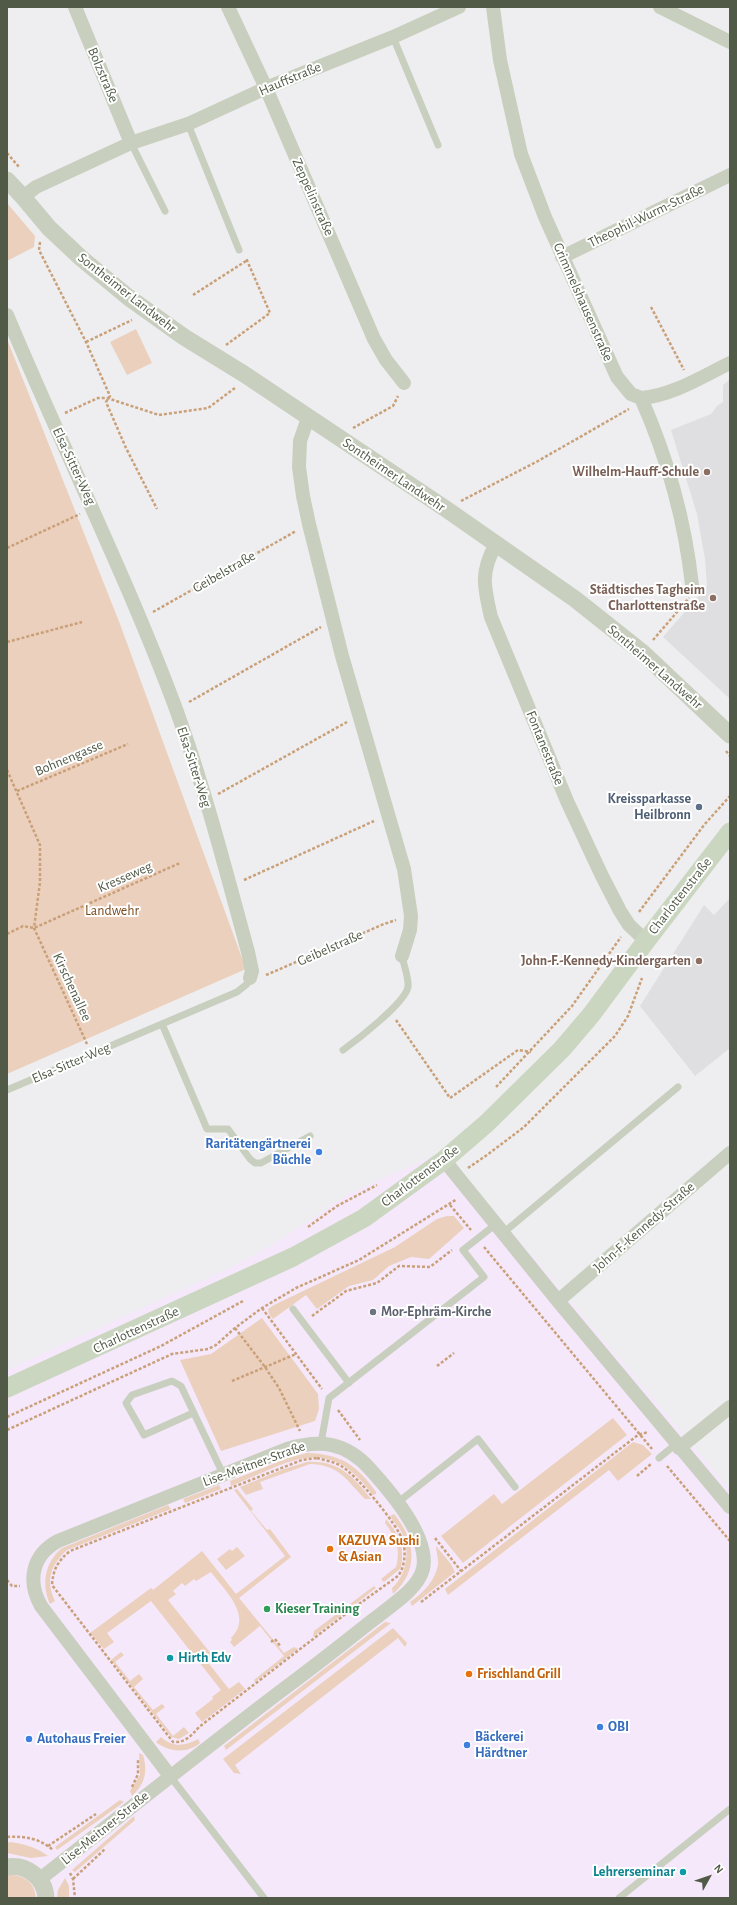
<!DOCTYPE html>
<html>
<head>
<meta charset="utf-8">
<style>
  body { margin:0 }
  #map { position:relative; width:737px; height:1905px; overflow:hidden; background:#eeeef0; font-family:"Alegreya Sans",sans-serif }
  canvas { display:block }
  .frame { position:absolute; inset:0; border:8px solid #515a47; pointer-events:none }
  .north { position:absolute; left:689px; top:1857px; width:40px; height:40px; -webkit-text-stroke:3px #fff; paint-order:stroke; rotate:50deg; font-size:11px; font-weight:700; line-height:16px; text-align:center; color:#515a47 }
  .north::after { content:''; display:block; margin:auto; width:14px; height:18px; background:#515a47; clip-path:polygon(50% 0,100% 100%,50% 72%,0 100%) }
</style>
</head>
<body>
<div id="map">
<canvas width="737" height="1905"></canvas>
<div class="frame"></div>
<div class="north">N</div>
</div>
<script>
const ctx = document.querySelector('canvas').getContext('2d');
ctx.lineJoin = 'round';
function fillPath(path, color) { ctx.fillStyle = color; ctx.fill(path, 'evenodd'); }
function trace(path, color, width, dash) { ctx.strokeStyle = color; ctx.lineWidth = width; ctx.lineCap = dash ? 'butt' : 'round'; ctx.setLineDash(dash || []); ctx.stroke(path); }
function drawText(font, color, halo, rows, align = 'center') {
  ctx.font = font + ' "Alegreya Sans",sans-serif'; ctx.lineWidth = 4; ctx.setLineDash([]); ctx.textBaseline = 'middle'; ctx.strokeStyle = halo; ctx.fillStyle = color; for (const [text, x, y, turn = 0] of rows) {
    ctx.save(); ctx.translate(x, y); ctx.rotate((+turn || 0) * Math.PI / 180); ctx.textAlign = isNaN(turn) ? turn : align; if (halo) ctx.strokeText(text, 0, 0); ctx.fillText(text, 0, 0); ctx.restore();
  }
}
const commercial = new Path2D(`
  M444,1151L730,1490V1898H7V1370L223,1271L274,1244L348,1194Z`);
const education = new Path2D(`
  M730,379V699L663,637L707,586L705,559L697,514L671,430L711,414L717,406L723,402V385Z
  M730,898V1048L695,1076L640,1006L704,905L714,915Z`);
const green = new Path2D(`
  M7,203L35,236L34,247L7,261Z
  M136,329L152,363L127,375L110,342Z
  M7,339L120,624L246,969L7,1074Z
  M447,1216H454L464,1228L429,1259L411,1257L389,1266L373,1280L349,1286L317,1309L306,1295L273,1319L269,1314L268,1309L274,1305L395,1247L437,1219Z
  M262,1318L318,1394L319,1409L315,1421L221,1451L180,1360L211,1354Z
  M613,1418L627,1435L463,1563L441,1536L494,1494L502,1504Z
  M633,1442L643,1445L652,1454L618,1481L609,1470L448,1595L445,1589Z
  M307,1453C341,1454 357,1465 376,1492V1494L373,1495C327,1432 290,1462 231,1486L230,1481L288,1458Z
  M307,1462C338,1460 353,1476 371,1499H365C346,1480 340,1465 310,1464L260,1482L263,1489L246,1495L240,1487L284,1469Z
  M219,1485L221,1489L185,1503L183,1499Z
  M237,1489L253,1509L251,1511L267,1530L270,1529L291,1557L239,1598L284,1653L294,1647L298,1649L255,1682L254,1680L284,1656L260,1626L234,1647L230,1642L232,1640L231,1638C254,1616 224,1590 211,1572L196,1581L194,1579L185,1586L182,1583L173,1591L176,1594L168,1600L212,1655L206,1660L229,1689L239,1682L245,1689L202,1722L195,1713L213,1699L212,1697L221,1690L151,1601L107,1633L114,1642L104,1649L90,1633L151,1588L153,1590L202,1551L236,1594L285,1556L234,1490Z
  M168,1505L171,1509L67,1550C51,1565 45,1579 55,1601L50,1604C41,1584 45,1562 62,1548Z
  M394,1514C415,1539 420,1570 393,1594L392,1588C407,1575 411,1549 401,1531C398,1526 393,1521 390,1516Z
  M386,1519C399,1535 405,1546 401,1568L384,1582L381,1579L396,1567C401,1550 396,1537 385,1523Z
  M436,1546L451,1564L455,1572L412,1606L410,1602C423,1593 435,1581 438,1565C439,1559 436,1552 436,1546Z
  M237,1547L245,1556L226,1570L217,1559L230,1549L232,1551Z
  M374,1586L376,1588L313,1637L314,1631Z
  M385,1622L391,1623L226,1750L224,1746Z
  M393,1628L407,1643L405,1647L398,1638L235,1765L241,1774L234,1773L223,1759Z
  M121,1652L124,1655L115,1662L130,1681L139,1674L143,1679L134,1687L153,1710L162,1704L165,1707L156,1714L173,1736L184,1727L189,1733L179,1739L171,1737L168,1733L111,1660Z
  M161,1737C173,1748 185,1746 198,1739L200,1743C188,1754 168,1752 156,1742Z
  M139,1753L143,1755C148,1772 145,1784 132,1796L130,1791L140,1775Z
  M120,1800L124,1802L57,1850L55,1847Z
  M134,1816L135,1820L75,1872L72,1870Z
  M10,1842C25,1844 36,1847 48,1856L31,1858L7,1853V1843Z
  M7,1875C22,1874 35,1881 36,1898H7Z
  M65,1878L69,1886V1898H57L58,1890Z`);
const path = new Path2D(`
  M7,153L19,167
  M40,242L39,250L86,342L110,396L106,402L126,448L157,509
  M193,295L246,261
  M651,307L684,370
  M86,342L132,320
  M226,345L270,313L246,258
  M65,413L98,398H107L159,415L208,408L235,388
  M353,428L393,406L398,396
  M461,501L538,461L629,409
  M7,548L80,514
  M153,612L296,531
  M653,640L689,598
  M7,642L82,622
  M189,702L321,627
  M726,751L730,756
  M7,770L40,845V882L34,928L87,1044
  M17,791L128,744
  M218,794L347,722
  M244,880L374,821
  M639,912L704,825L730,796
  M7,934L23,926L34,928L180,863
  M266,975L384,924L396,920
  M396,1020L450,1098L518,1050L531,1052
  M496,1087L572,1006L621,937
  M468,1168L487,1155L524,1127L615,1036L628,1016L642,978
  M450,1205L471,1230
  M308,1227L337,1206L377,1185
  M484,1247L652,1449
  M262,1308L322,1389
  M312,1316L346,1291L377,1283L399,1266L430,1267L452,1250
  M235,1328L265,1367L279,1388L300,1431
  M437,1366L454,1353
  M232,1381L296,1354
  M338,1410L360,1440
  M7,1417L161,1346L243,1301
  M7,1430L172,1354L208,1349L216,1345L235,1328L262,1308L296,1288L359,1260L457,1199
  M317,1458C325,1460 334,1462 341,1466C357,1475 397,1524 403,1541C406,1552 405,1567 398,1576L352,1609L199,1727C191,1736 185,1743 173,1742L52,1585C53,1569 58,1561 70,1551L279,1469L302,1460Z
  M667,1466L730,1541
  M637,1476L651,1464
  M435,1538L461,1571
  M7,1580L12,1586H20
  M421,1602L638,1435L648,1432
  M271,1642L275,1639L281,1647
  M132,1787L138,1774V1759
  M7,1837C25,1836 39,1838 53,1850
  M48,1846L96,1814
  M70,1873L73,1879L75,1898
  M73,1879L105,1849`);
const service = new Path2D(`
  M393,37L438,145
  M188,124L239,250
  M131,143L165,211
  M162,1024L207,1129H228L250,1159L255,1163H261L310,1136
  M343,1050C357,1040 405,1003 408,987C409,978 404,966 402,956
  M7,1090L237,992L247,984L250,978
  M503,1233L678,1087
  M293,1309L349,1383
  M193,1413L144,1435L126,1403L132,1395L172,1381L181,1386L223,1474
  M321,1443L329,1398L484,1277L463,1250L496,1224
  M659,1458L676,1444
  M397,1503L478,1439L515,1487
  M170,1776L264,1898
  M619,1898L730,1809`);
const minor = new Path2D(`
  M75,7L131,143
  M228,7L266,88L374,339L386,360L404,383
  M493,7L500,60L521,154L545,217L617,377L631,394L641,398C667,457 685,521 692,585
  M660,7L730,42
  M23,197L36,187L131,143L188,124L266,88L393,37L459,7
  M562,257L730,175
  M7,315C62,447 126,575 176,709C205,789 226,871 248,952L252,971L250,978
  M641,398C672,396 703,376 730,363
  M308,418L300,441L299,467L303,496L309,524L342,656L404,869L411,916L410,930L402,956
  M496,544C480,572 484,587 491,617L567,801L601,874L620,911L629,925L646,941
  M444,1160L558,1301L730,1507
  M558,1301L730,1153
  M679,1448L730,1407
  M40,1879C119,1817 197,1755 277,1694C308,1671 339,1647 369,1623C382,1613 396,1603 408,1592C414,1586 421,1577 423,1569C430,1537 390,1491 370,1469C346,1442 320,1439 287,1449L58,1541C32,1555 27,1581 41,1606L170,1776`);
const tertiary = new Path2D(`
  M7,180L23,197L49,228L81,258L128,297L184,337L244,374L446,509L575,599L643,653L730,735
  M7,1867C27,1864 45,1878 46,1898`);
const secondary = new Path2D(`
  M7,1388L293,1257L364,1218L444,1160L487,1123L562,1049L591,1015L646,941L730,832`);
const markers = [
  [707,472,4,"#8d6e63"],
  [713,598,4,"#8d6e63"],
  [699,807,4,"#5c6f8a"],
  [699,961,4,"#8d6e63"],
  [319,1152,4,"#3f7fe0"],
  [373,1312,4,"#6b7280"],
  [330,1549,4,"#e8710a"],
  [267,1609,4,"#2e9e5b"],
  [170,1658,4,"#0f9aa8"],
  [469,1674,4,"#e8710a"],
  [600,1727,4,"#3f7fe0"],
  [29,1739,4,"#3f7fe0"],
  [467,1745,4,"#3f7fe0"],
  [683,1872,4,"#0f9aa8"]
];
const streetNames = [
  ["Bolzstraße",103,75,67],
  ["Hauffstraße",290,79,-23],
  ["Zeppelinstraße",313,197,66],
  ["Theophil-Wurm-Straße",646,216,-26],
  ["Sontheimer Landwehr",127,293,38],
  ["Grimmelshausenstraße",583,302,66],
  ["Elsa-Sitter-Weg",74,466,65],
  ["Sontheimer Landwehr",394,475,34],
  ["Geibelstraße",224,572,-30],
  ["Sontheimer Landwehr",655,667,41],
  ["Fontanestraße",545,748,68],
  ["Bohnengasse",69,758,-23],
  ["Elsa-Sitter-Weg",194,767,72],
  ["Kresseweg",125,877,-24],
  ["Charlottenstraße",680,896,-52],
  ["Geibelstraße",330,948,-24],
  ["Kirschenallee",72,987,65],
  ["Elsa-Sitter-Weg",71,1063,-23],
  ["Charlottenstraße",420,1176,-37],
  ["John-F.-Kennedy-Straße",644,1227,-41],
  ["Charlottenstraße",136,1330,-25],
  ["Lise-Meitner-Straße",254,1464,-20],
  ["Lise-Meitner-Straße",105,1828,-39]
];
const educationNames = [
  ["Wilhelm-Hauff-Schule",699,472],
  ["Städtisches Tagheim",705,590],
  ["Charlottenstraße",705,606],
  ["John-F.-Kennedy-Kindergarten",691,961]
];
const serviceNames = [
  ["Kreissparkasse",691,799],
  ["Heilbronn",691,815]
];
const parkNames = [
  ["Landwehr",112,911]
];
const shopNames = [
  ["Raritätengärtnerei",311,1144,"right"],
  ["Büchle",311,1160,"right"],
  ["OBI",608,1727],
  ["Bäckerei",475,1737],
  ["Härdtner",475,1753],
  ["Autohaus Freier",37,1739]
];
const worshipNames = [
  ["Mor-Ephräm-Kirche",381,1312]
];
const foodNames = [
  ["KAZUYA Sushi",338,1541],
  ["& Asian",338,1557],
  ["Frischland Grill",477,1674]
];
const leisureNames = [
  ["Kieser Training",275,1609]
];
const cultureNames = [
  ["Hirth Edv",178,1658],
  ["Lehrerseminar",675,1872,"right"]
];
fillPath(commercial, '#f5e8fb');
fillPath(education, '#dfdfe1');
fillPath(green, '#ecd0be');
trace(path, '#c9a078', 2.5, [3, 2]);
trace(service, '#c8cfbf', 7);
trace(minor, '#c8cfbf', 14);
trace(tertiary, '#c8cfbf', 17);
trace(secondary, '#cbd6c1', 19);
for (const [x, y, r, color] of markers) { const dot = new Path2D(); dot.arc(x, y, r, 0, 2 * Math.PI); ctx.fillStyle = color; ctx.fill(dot); trace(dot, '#fff', 1.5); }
drawText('14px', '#515a47', '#fff', streetNames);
drawText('bold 14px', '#785e54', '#fff', educationNames, 'right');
drawText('bold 14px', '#4e5e75', '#fff', serviceNames, 'right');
drawText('14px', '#78491b', '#fff', parkNames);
drawText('bold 14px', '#366cbe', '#fff', shopNames, 'left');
drawText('bold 14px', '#5b616d', '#fff', worshipNames, 'left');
drawText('bold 14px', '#c56008', '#fff', foodNames, 'left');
drawText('bold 14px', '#27864d', '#fff', leisureNames, 'left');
drawText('bold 14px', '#0d838f', '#fff', cultureNames, 'left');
</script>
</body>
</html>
